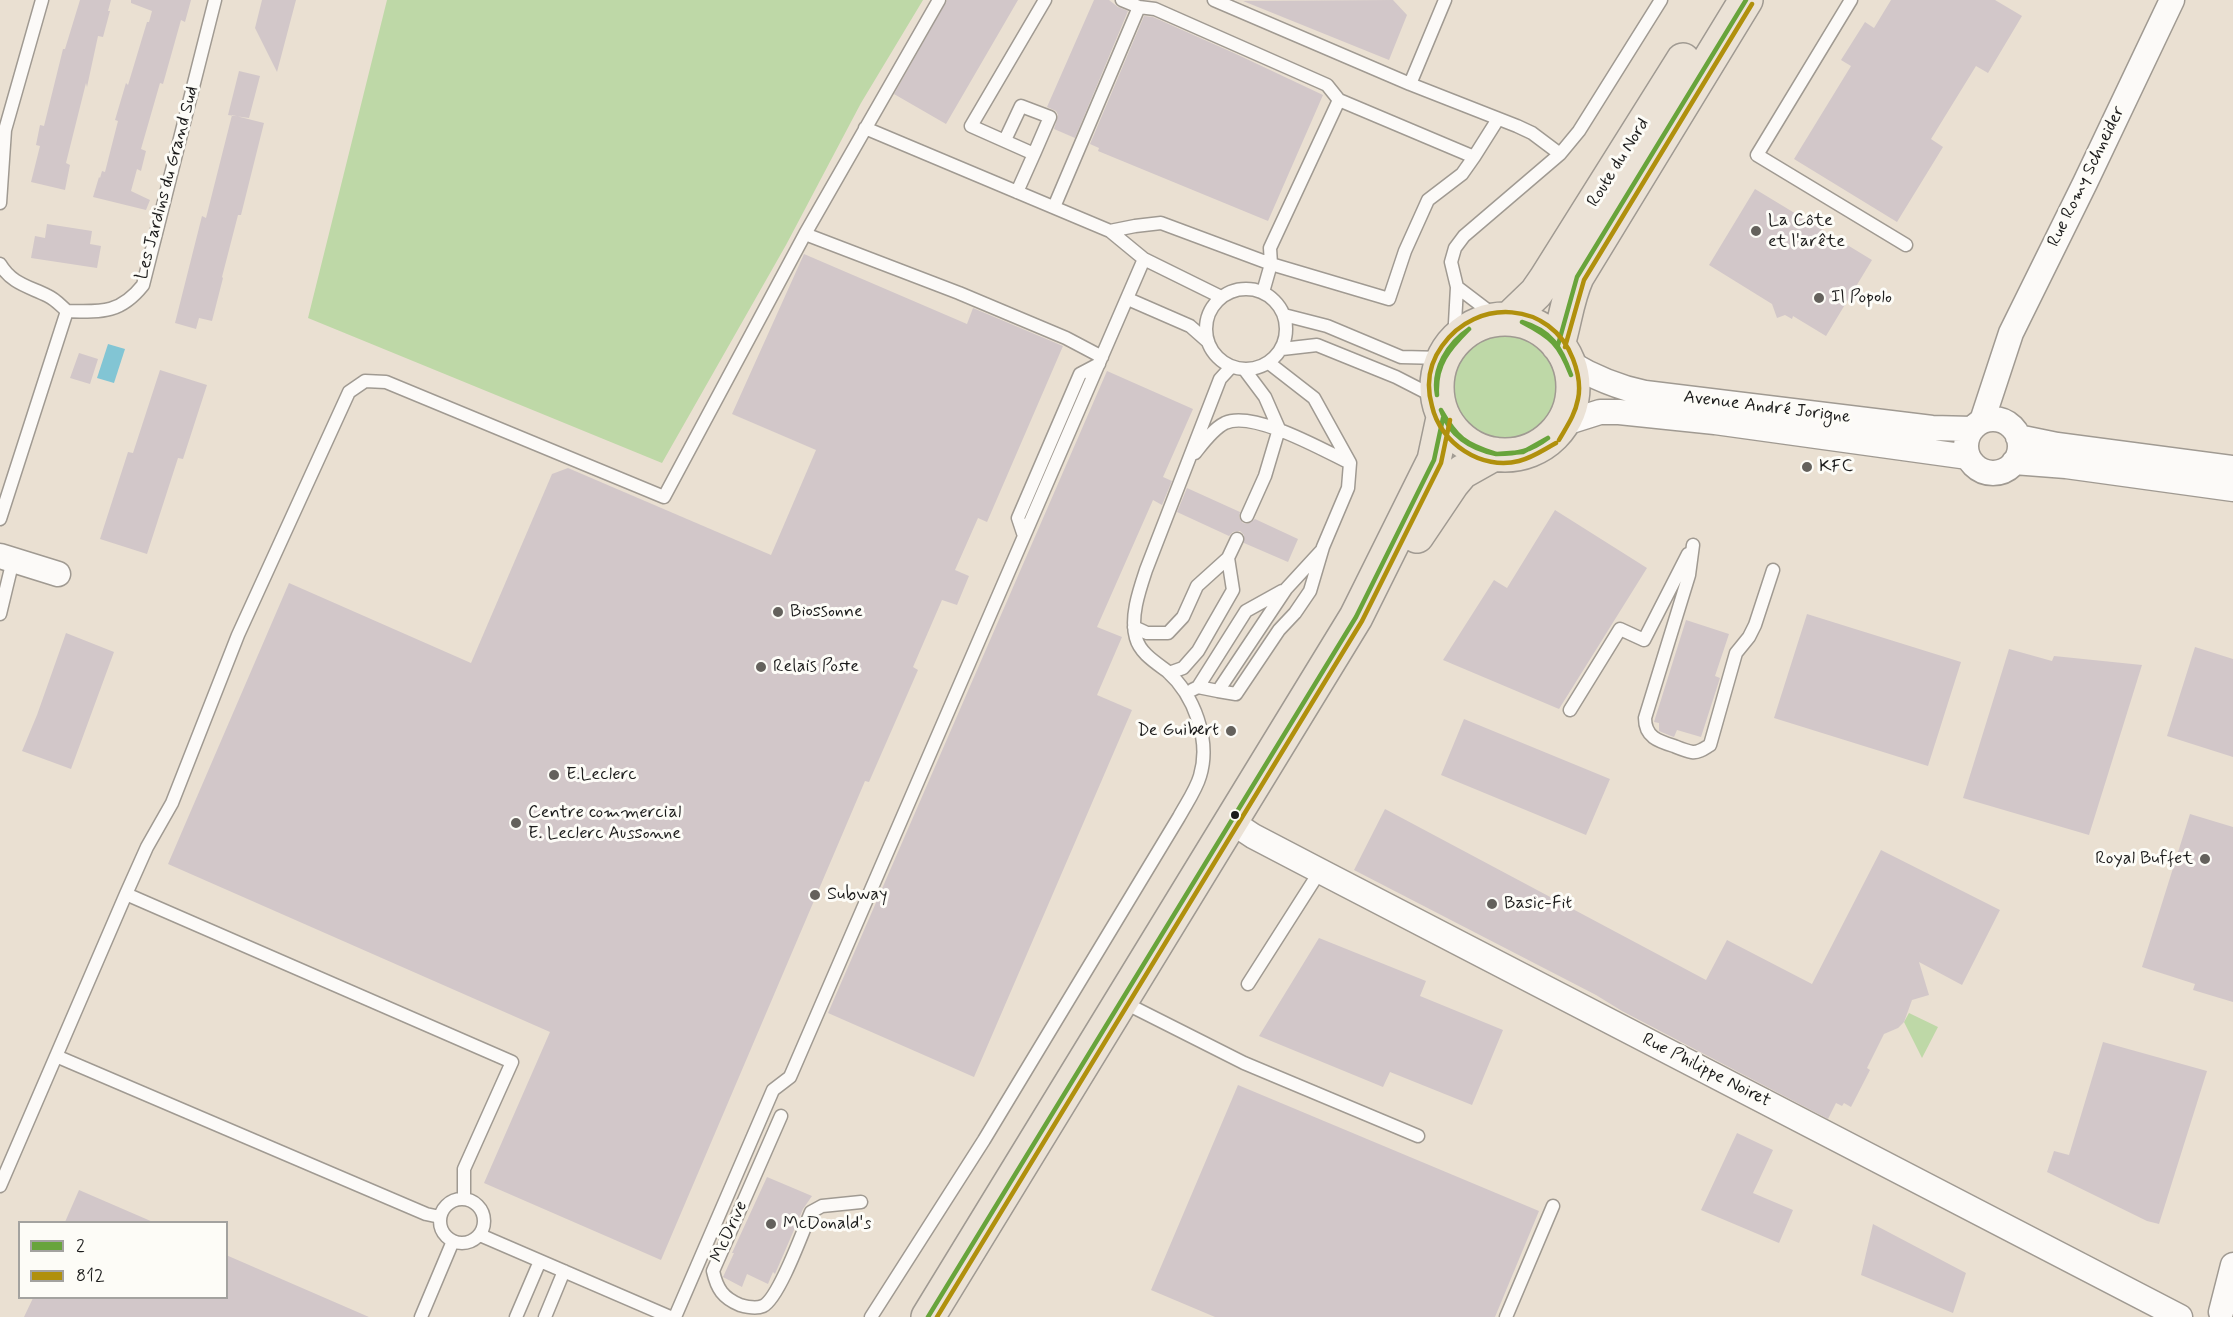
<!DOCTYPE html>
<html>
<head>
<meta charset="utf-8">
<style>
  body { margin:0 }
  #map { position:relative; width:2233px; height:1317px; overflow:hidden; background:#eae0d2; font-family:Mynerve,sans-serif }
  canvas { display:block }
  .legend { position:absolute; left:18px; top:1221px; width:210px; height:78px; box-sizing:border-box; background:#fdfcf7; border:2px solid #a3a29f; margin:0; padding:8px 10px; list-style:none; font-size:18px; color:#1c1c1c }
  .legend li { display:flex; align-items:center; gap:12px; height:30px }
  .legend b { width:30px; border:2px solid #a3a29f }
</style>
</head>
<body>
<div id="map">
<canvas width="2233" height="1317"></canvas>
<ul class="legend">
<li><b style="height:8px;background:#68a43b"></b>2</li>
<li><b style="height:8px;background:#b0900d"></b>812</li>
</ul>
</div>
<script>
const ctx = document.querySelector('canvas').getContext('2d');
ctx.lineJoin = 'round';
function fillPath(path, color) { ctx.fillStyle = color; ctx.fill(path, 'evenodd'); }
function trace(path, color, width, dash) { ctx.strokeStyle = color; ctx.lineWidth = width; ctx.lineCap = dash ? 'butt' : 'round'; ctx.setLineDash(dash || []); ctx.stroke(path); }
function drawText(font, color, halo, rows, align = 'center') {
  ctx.font = font + ' Mynerve,sans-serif'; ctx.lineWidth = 6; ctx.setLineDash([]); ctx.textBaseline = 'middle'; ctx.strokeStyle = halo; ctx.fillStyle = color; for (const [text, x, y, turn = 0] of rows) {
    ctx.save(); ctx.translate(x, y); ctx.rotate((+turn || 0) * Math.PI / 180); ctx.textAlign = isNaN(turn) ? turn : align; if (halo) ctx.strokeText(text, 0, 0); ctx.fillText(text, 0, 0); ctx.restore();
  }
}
const green = new Path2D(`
  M387,0H923L861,103L786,245L662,463L308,318Z
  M1452 387a54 54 0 1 1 108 0a54 54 0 1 1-108 0Z
  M1909,1013L1938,1027L1922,1058L1904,1022Z`);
const water = new Path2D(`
  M108,344L125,349L114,383L97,378Z`);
const building = new Path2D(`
  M80,0H111L108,11H110L103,37L98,36L87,87L86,83L66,163L70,165L65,190L31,182L40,146L36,145L40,125L44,126L63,49H65Z
  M131,0H191L185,22L181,20L163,84L160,83L141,149L146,151L141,171L137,169L131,191L150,200L146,210L93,197L99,177L100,178L102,171L105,172L118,121L115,120L126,83L128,85L147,22H149L152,11L131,3Z
  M262,0H296L277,72L255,28Z
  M947,0H1018L946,124L894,94Z
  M1094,0H1109L1118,7L1128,11L1075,138L1054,129L1058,115L1056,111L1047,107Z
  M1393,0L1407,15L1389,60L1243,1Z
  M1891,0H1995L2022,16L1988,73L1976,66L1931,139L1943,147L1897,222L1794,159L1851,66L1841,60L1865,22L1874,28Z
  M1144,16L1153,17L1234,53L1323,95L1268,221L1098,151L1099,148L1090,144Z
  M239,71L260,76L249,118L228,115Z
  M232,115L264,123L241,215H238L222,277L223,278L212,321L199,318L196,329L175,323L202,216L206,218Z
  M1755,189L1872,260L1826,336L1793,316L1792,319L1785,315L1777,318L1772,304L1709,265Z
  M47,224L92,231L90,244L101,246L97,268L31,258L35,236L45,238Z
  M804,254L967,324L973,308L1063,346L987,522L978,518L955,570L969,576L957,605L942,600L913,667L918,670L869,782L865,781L661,1260L484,1183L550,1032L168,864L289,583L471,663L552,474L568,468L771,555L816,450L732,414Z
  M79,353L98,359L90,384L70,378Z
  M160,370L207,385L183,459L178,458L147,554L100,539L128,452L133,453Z
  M1107,371L1193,409L1163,477L1172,481L1162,505L1153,500L1097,627L1122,637L1097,695L1132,710L974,1077L828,1013Z
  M1187,488L1240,512L1239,517L1243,523L1248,524L1255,519L1298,539L1288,562L1244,543V535L1240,531L1233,532L1229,536L1177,512Z
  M1555,510L1647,568L1559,709L1443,660L1494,580L1507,588Z
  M1807,614L1961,662L1928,766L1774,718Z
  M1686,620L1729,634L1715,676L1720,678L1701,737L1677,730L1674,737L1671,736L1659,731V723L1654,722Z
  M66,633L114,652L71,769L22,751L37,715Z
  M2195,647L2233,659V757L2167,736Z
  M2009,649L2052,661L2054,656L2142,665L2089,835L1963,798Z
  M1464,719L1610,779L1586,835L1441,775Z
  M1385,809L1706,980L1727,940L1812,984L1881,850L2000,910L1962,985L1919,962L1929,995L1912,1000L1904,1022L1898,1028L1884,1034L1867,1068L1870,1070L1851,1107L1844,1103L1842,1106L1836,1103L1828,1119L1622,1011L1596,995L1354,870Z
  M2190,814L2233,827V1002L2193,990L2195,984L2142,967Z
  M1319,938L1426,981L1420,996L1503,1030L1472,1105L1390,1072L1383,1087L1259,1036Z
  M2103,1042L2207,1071L2159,1224L2147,1221L2047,1172L2054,1151L2069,1155Z
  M1238,1085L1539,1211L1495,1317H1215L1151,1290Z
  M1737,1133L1773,1150L1753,1193L1793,1210L1779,1243L1701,1210Z
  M767,1177L812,1196L803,1209L775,1274L773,1272L768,1284L747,1274L742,1287L723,1277L734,1253H732Z
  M79,1190L153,1222H65Z
  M1873,1224L1966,1273L1953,1313L1861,1275Z
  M226,1255L369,1317H24L33,1298H226Z`);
const lane = new Path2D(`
  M1214,0L1410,84L1517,126L1532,133L1560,154
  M1851,0L1757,155L1906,245
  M1139,7L1155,9L1327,85L1339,100L1474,157L1498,119
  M1410,84L1445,0
  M1339,100L1270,248L1271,264L1389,299L1405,251L1428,200L1462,174L1474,157
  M865,128L1110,231L1144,259L1221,297
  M1005,140L1021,106L1050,117L1034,154
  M1017,192L1034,154L971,126L1045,0
  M0,203L5,130L42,0
  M1054,207L1139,7L1122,0
  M1110,231L1135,226L1161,223L1271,264L1263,292
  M805,234L959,293L1066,338L1102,357
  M0,264C12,284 28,286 48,296C55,299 61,306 67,311C101,312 120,314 143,285L215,0
  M1457,287L1499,319
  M1206 329a40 40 0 1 1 80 0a40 40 0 1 1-80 0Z
  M1128,299L1190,326L1207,341
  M1284,315L1327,326L1401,357L1443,358
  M1454,341L1457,287L1451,262L1455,248L1464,236L1560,154L1579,131L1661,0
  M1282,349L1317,345L1396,377L1437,398
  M1244,369L1265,397L1279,429L1265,476L1247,516
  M1195,453C1203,443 1213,429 1225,423C1253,410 1323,450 1350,463
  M0,519L67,311
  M1024,536L1018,518L1080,374L1099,364
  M1693,545L1689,575L1645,718C1645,737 1658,741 1674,746C1679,748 1686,751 1692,752C1699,753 1705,748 1710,745L1736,653L1749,637L1755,625L1773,570
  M0,614L13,560
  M1134,627L1147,633H1168L1183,617L1197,586L1228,558L1237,539
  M1169,673L1183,668L1198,651L1233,590L1228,558
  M1198,687L1218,691L1286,589L1321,551
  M1192,690L1198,687L1246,611L1282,591
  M1218,691L1236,694L1279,630L1295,613L1310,591L1323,547L1348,488L1350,463L1314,398L1269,363
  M1570,710L1620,629L1644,640L1688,554
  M126,894L512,1062L464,1169V1199
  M1248,984L1320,871
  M1123,1002L1244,1063L1418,1136
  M56,1056L426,1214L440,1217
  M781,1116L713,1271C717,1289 723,1298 740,1305C747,1307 756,1309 763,1306C779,1298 803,1231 811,1212L822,1206L861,1202
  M0,1186L126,894L147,847L172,803L238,635L349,392L365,381L386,382L664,497L805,234L939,0
  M440 1221a22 22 0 1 1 44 0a22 22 0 1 1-44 0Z
  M480,1235L670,1317
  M421,1317L453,1241
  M516,1317L540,1261
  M545,1317L564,1271
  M675,1317L773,1090L790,1077L1144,259
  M871,1317L984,1140L1179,817C1186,804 1196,790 1200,776C1211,740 1194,695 1167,671C1155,662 1140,653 1136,638C1130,617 1139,591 1146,570L1220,379L1231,367
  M1506,1317L1553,1206`);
const street = new Path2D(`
  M1568,362C1593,377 1616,387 1645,393L1932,428L1972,429
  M1966 446a27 27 0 1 1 54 0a27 27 0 1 1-54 0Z
  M1982,421L2011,333L2085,183L2172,0
  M1562,424L1600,412H1619L1715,422L1968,457
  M2018,437L2057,445L2233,468
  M2014,462L2066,466L2233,489
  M0,556L58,574
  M1232,822L1253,836L1320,871L2180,1317
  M2221,1312L2233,1265`);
const primary = new Path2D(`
  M1509,319L1536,293L1545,280L1683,60
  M1437 387a68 68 0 1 1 136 0a68 68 0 1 1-136 0Z
  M1558,345C1565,322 1567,299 1577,277L1746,0
  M1417,536L1452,484L1462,472L1494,454
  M928,1317L1356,617L1434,460L1443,418`);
const bus1 = new Path2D(`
  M1522,322C1552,331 1561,347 1571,375
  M1522,322C1551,337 1559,344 1571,375
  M1558,345L1577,277L1746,0
  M1437,395C1432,369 1448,343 1469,329
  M1437,395C1435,365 1449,349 1469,329
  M1441,410C1457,438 1465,444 1496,454
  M1441,410C1449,435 1470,449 1496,454
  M1497,454L1523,452L1548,438
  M1497,454C1517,454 1531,451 1548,438
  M928,1317L1356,617L1434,460L1443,418`);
const bus2 = new Path2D(`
  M1565,347L1584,280L1752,4
  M1556,443C1543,450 1534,457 1519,461C1482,471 1440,443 1432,406C1426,385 1429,364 1442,346C1476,297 1551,301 1573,359C1578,372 1581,385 1578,399C1575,415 1567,426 1559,440
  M937,1317L1362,621L1441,463L1450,420`);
const markers = [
  [1756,231,6,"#64615c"],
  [1819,298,6,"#64615c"],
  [1807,467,6,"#64615c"],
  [778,612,6,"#64615c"],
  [761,667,6,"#64615c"],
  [1231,731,6,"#64615c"],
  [554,775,6,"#64615c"],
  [1235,815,5,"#1c1c1c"],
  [516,823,6,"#64615c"],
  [2205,859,6,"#64615c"],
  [815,895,6,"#64615c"],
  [1492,904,6,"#64615c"],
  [771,1224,6,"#64615c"]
];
const streetNames = [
  ["Route du Nord",1619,163,-58],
  ["Rue Romy Schneider",2087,177,-64],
  ["Les Jardins du Grand Sud",168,183,-75],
  ["Avenue André Jorigne",1767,408,7],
  ["Rue Philippe Noiret",1706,1071,27],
  ["McDrive",730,1232,-66]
];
const poiNames = [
  ["La Côte",1768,221],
  ["et l'arête",1768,242],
  ["Il Popolo",1831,298],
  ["KFC",1819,467],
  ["Biossonne",790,612],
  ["Relais Poste",773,667],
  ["De Guibert",1219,731,"right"],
  ["E.Leclerc",566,775],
  ["Centre commercial",528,813],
  ["E. Leclerc Aussonne",528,834],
  ["Royal Buffet",2193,859,"right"],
  ["Subway",827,895],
  ["Basic-Fit",1504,904],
  ["McDonald's",783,1224]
];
fillPath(green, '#bed8a7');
fillPath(water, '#82c5d4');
fillPath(building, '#d2c7c9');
trace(lane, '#a09a92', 15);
trace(street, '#a09a92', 27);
trace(primary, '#a09a92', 36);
trace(lane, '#fcfaf8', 12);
trace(street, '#fcfaf8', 24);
trace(primary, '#ebe2d6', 33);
trace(bus1, '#68a43b', 4.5);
trace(bus2, '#b0900d', 4.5);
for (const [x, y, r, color] of markers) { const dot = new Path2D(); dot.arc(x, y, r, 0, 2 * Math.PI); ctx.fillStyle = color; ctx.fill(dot); trace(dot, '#fdfcf7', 2); }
drawText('18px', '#1c1c1c', '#fdfcf7', streetNames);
drawText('18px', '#1c1c1c', '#fdfcf7', poiNames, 'left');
</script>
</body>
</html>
